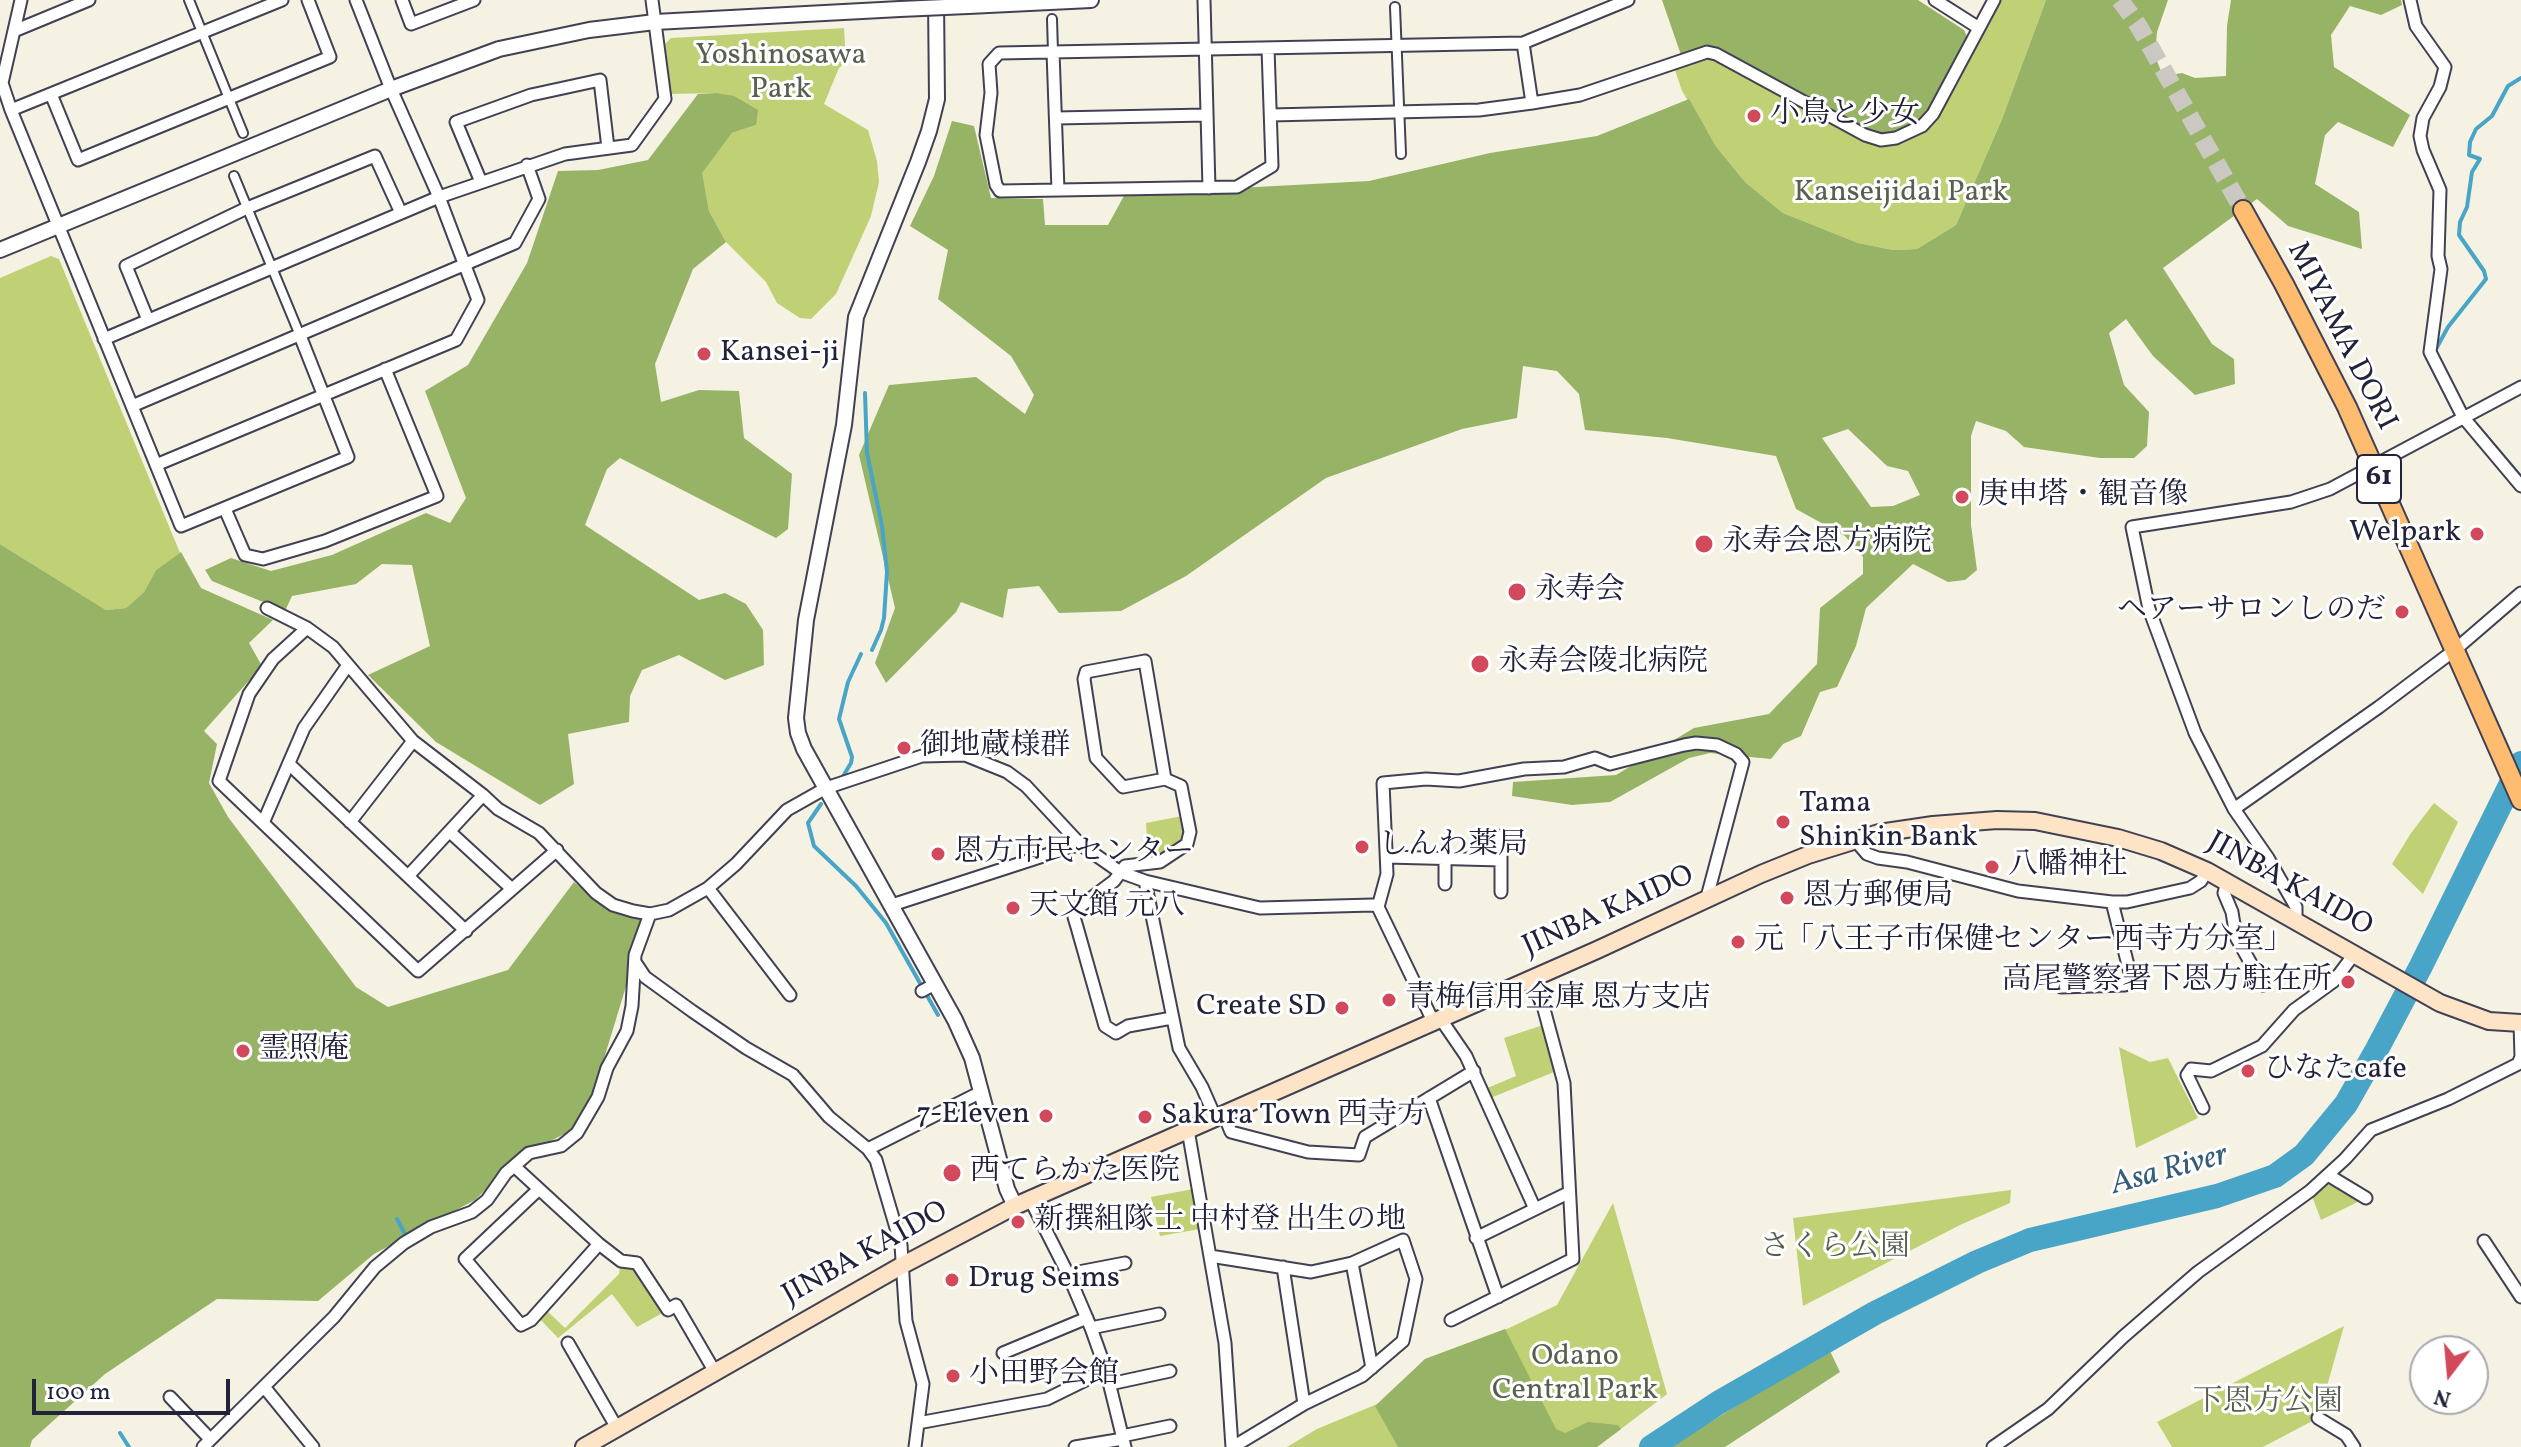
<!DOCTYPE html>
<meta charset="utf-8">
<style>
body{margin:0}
#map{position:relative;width:2521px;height:1447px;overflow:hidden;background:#f5f2e3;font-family:Vollkorn,serif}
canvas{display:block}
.north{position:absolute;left:2409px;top:1335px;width:80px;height:80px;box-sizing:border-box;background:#fff;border:2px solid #a7a7b1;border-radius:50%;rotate:196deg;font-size:22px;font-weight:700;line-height:32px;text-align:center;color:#22223b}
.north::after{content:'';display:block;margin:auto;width:28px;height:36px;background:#d1495b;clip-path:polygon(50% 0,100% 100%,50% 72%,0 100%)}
.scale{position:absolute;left:32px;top:1379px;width:198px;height:36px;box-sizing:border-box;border:4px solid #22223b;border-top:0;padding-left:10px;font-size:24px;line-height:28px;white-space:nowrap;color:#22223b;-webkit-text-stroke:6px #fff;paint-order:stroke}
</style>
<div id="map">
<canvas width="2521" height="1447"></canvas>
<div class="north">N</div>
<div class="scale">100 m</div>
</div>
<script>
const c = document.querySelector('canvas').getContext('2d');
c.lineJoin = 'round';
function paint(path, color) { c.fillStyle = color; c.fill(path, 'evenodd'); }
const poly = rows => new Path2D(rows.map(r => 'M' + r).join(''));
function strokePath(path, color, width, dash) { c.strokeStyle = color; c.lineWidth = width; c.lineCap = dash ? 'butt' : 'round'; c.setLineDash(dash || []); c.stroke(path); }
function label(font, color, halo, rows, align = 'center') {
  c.font = font + ' Vollkorn,"Noto Serif JP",serif'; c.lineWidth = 6; c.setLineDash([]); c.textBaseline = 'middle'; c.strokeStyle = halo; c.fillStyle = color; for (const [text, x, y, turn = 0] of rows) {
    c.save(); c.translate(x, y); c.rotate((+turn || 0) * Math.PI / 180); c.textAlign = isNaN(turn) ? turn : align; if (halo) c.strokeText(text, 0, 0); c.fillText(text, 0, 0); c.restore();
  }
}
const green = poly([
 [1994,0,2046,0,2002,119,1956,225,1917,249,1893,250,1858,243,1783,213,1745,182,1715,145,1682,91,1673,64,1707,52,1881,139,1922,126],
 [844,28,846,62,839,68,824,104,868,130,877,161,879,182,871,216,836,294,811,319,800,318,777,303,766,282,726,242,709,211,701,173,732,133,756,125,716,93,671,94,665,44,671,38],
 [51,256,59,259,180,553,156,570,144,592,126,608,106,610,0,544,0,278],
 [2434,803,2458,822,2423,894,2392,864,2411,833],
 [1187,815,1190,839,1148,863,1146,823],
 [1543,1025,1554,1072,1488,1099,1485,1089,1516,1076,1504,1038],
 [2119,1047,2150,1062,2168,1058,2198,1118,2136,1148],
 [2328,1175,2366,1198,2321,1220,2310,1191],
 [1193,1189,1200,1229,1160,1236,1151,1197],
 [2011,1190,2010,1203,1960,1225,1803,1306,1793,1218],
 [1613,1203,1667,1394,1621,1429,1597,1447,1287,1447,1317,1429,1382,1402,1425,1359,1507,1329,1557,1305],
 [621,1261,637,1263,668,1310,637,1327,612,1294,558,1338,536,1315,543,1307,565,1328,619,1274],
 [2344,1326,2318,1418,2263,1447,2172,1447,2157,1422]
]);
const forest = poly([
 [1662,0,1918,0,1964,30,1967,37,1930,108,1919,121,1900,131,1875,133,1718,50,1681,55],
 [2046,0,2168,0,2157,32,2155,56,2163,76,2182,73,2195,78,2226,76,2227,26,2231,0,2401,0,2402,5,2381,15,2350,6,2331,35,2334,67,2410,115,2393,147,2338,122,2325,135,2315,184,2359,212,2362,249,2288,226,2257,199,2163,268,2212,344,2234,359,2235,384,2195,395,2153,356,2126,319,2109,333,2124,385,2149,412,2147,446,2134,458,2100,458,2024,447,2006,431,1976,421,1971,436,1971,525,1977,570,1965,580,1948,582,1913,564,1866,608,1856,646,1837,687,1820,692,1801,736,1783,744,1771,759,1710,753,1689,758,1610,802,1572,805,1512,796,1513,782,1616,775,1694,728,1769,714,1817,664,1820,608,1863,574,1863,557,1845,536,1796,509,1776,456,1667,438,1585,430,1579,394,1557,371,1523,366,1517,418,1462,429,1326,478,1186,576,1121,611,1059,613,1039,586,1008,589,1003,618,961,602,956,612,886,683,875,663,895,608,859,455,889,385,976,377,1025,414,1034,395,1011,356,938,299,948,250,910,226,934,176,952,121,974,126,991,198,1043,199,1045,225,1108,225,1125,194,1369,181,1490,153,1597,136,1689,99,1715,145,1745,182,1783,213,1858,243,1893,250,1917,249,1956,225,2002,119],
 [1848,429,1887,466,1908,471,1920,495,1893,506,1871,507,1822,438],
 [716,93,734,96,758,110,756,125,732,133,702,173,709,211,726,242,693,269,655,364,661,402,699,390,739,391,744,438,792,474,788,529,776,538,620,458,607,469,585,525,699,600,725,593,746,604,763,630,764,665,725,680,679,655,642,670,630,696,629,722,568,734,574,784,540,805,436,742,368,675,430,646,412,565,382,564,356,584,292,596,285,611,212,581,205,570,231,558,271,571,332,555,426,513,450,523,466,498,425,391,468,365,527,263,558,171,598,170,648,160,698,94],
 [0,544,106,610,126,608,144,592,156,570,181,552,201,588,273,620,249,643,262,666,204,731,217,744,209,783,228,817,356,987,388,1007,508,970,574,882,608,910,646,921,584,1124,519,1157,475,1200,374,1254,318,1301,217,1299,105,1374,32,1440,30,1447,0,1447],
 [1505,1329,1556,1429,1565,1433,1588,1422,1618,1425,1621,1429,1597,1447,1398,1447,1375,1406,1425,1359],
 [1829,1349,1840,1372,1725,1447,1670,1447]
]);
const stream = poly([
 [2436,354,2436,349,2448,327,2486,279,2484,271,2459,235,2460,222,2467,207,2472,172,2480,159,2469,155,2470,142,2476,129,2492,116,2508,86,2521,78],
 [865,393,867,453,882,526,887,572,884,618,881,630,872,650],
 [2476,424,2521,477],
 [842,778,851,763,852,757,839,719,848,682,861,654],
 [821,804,808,823,814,846,856,886,886,923,938,1015],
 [397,1219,407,1238],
 [120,1433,129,1447]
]);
const river = poly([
 [1651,1447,1718,1403,1875,1313,1977,1262,2030,1240,2217,1196,2275,1176,2304,1155,2346,1104,2375,1053,2421,966,2521,763]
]);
const primaryTunnel = poly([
 [2120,0,2138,25,2243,210]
]);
const pedestrian = poly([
 [189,0,243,133],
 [1395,7,1401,154],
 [1052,19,1053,52],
 [234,176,299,333]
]);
const minor = poly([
 [21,0,2,83,11,110,181,526,348,457,299,333],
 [402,0,411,24,474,0],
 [1204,0,1209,188],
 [1935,0,1979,28],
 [2410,0,2416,26,2445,67,2440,87,2423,118,2420,136,2423,150,2440,190,2438,256,2441,269,2430,352,2463,417,2521,486],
 [14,31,89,0],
 [1523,43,1532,103],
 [1268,48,1272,166,1237,187,1000,191,996,185,986,135,991,93,989,64,999,53,1523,43,1628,0],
 [1053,52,1058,190],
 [51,94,78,160,330,57,308,0],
 [11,110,282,0],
 [1271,115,1479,110,1532,103,1580,95,1707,52,1716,54,1865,135,1881,140,1896,138,1922,126,1933,114,1994,0],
 [1056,118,1206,115],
 [481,182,456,122,531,95,600,80,608,148],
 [148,320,126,266,247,208,375,156,401,213],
 [104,339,439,197,565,154,632,145,665,99,652,0],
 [132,406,515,243,539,199,527,165],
 [156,465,456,340,478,300,439,197,391,89,356,0],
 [225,509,245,555,263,559,325,541,437,496,385,369],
 [267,608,307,628,333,647,413,741,483,795,498,809,539,833,596,893,613,905,633,911,650,914,669,910,708,888,736,864,787,810,826,788,922,756,965,755,1007,772,1026,786,1080,844,1120,872,1145,881,1260,908,1373,905,1378,907],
 [307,628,273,659,249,694,219,781,418,971,557,850],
 [289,764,466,931],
 [1165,779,1145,661,1086,672,1084,679,1096,758,1123,787,1165,779,1181,786,1190,832,1187,844,1160,862,1125,866,1114,881,1078,908,1074,917,1077,927,1105,1026,1116,1033,1128,1026,1172,1018],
 [2234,809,2379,707,2456,649,2521,593],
 [350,822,413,741],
 [263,823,304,728,348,665],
 [450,832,512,889],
 [1855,840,1867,854,1878,858,1907,862,2018,891,2112,902,2127,902,2190,888,2201,881,2207,871],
 [1387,857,1501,860],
 [409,875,483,795],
 [1145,881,1179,1048,1202,1087,1216,1119],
 [2227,882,2224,893,2232,912,2236,937,2263,985],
 [1445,884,1445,860],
 [708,888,790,995],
 [1501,892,1501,836],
 [892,905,1080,844],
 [2296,920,2296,907,2268,858,2234,809,2195,733,2149,609,2132,527,2291,502,2330,489,2521,387],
 [635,962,645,977,692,1011,746,1048,793,1075,829,1117,868,1149,876,1160,901,1245,906,1321,923,1384,915,1447],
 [2061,987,2125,985,2131,977,2112,902],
 [922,991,935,984],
 [1440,1018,1466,1056,1535,1209],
 [1433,1021,1378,907,1387,874,1383,783,1426,779,1459,781,1524,769,1564,767,1595,758,1610,764,1684,745,1696,743,1717,745,1736,754,1743,762,1706,901],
 [1429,1098,1498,1297],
 [2203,1108,2187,1075,2191,1069,2211,1071,2262,1046,2294,1010,2334,981,2355,953],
 [1224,1115,1231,1132,1308,1152,1359,1155,1365,1137,1474,1071],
 [1188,1130,1225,1343,1232,1447],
 [868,1149,981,1092],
 [514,1166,599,1244,621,1261,637,1263,668,1310,676,1305,715,1372],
 [2328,1175,2366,1198],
 [539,1189,465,1259,521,1325,531,1320,599,1244],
 [1030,1199,1068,1274,1091,1328,1106,1370,1125,1447],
 [1476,1238,1568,1193],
 [2484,1241,2521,1297],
 [1210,1256,1311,1272,1352,1263,1403,1240,1416,1279,1403,1341,1362,1376,1304,1404,1233,1447],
 [1352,1263,1372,1368],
 [1283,1267,1304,1404],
 [1068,1274,1125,1263],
 [1451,1320,1573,1259,1564,1083,1535,976],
 [1091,1328,1159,1314],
 [568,1343,617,1428],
 [1003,1353,1087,1318],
 [1110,1384,1170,1371],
 [265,1388,313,1447],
 [170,1397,210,1439],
 [2318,1418,2346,1435,2354,1447],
 [918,1423,1047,1399,1106,1370],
 [1122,1436,1170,1426],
 [203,1447,334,1317,375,1267,404,1243,431,1227,472,1212,487,1200,506,1173,529,1153,561,1146,577,1133,598,1097,607,1068,627,1031,632,1006,635,955,650,914],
 [1075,1447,1123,1439],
 [1993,1447,2048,1409,2123,1337,2198,1272,2310,1191,2345,1159,2371,1130,2448,1099,2518,1064,2521,1057,2520,1023]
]);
const tertiary = poly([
 [936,0,937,99,929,131,918,162,856,317,844,425,806,620,796,718,798,733,804,749,955,1020,972,1058,1007,1189,1015,1206],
 [968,6,1091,0],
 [0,250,391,89,499,49,589,30,655,22,900,9]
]);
const secondary = poly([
 [584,1447,901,1266,1015,1206,1597,950,1761,874,1808,855,1879,833,1933,825,1997,820,2035,821,2118,838,2161,851,2207,871,2440,1003,2489,1021,2521,1023]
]);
const primary = poly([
 [2243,210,2284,284,2347,407,2521,800]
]);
const tertiaryBridge = poly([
 [900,9,968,6]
]);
const markers = [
 [1754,116,8,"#d1495b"],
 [704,354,8,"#d1495b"],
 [1962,497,8,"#d1495b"],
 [2477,534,8,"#d1495b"],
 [1704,544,10,"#d1495b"],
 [1517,592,10,"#d1495b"],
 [2402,612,8,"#d1495b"],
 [1480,664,10,"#d1495b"],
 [904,748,8,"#d1495b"],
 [1783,822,8,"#d1495b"],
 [1362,847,8,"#d1495b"],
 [938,854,8,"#d1495b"],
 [1992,867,8,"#d1495b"],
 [1787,898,8,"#d1495b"],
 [1013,908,8,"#d1495b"],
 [1738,942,8,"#d1495b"],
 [2348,982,8,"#d1495b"],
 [1389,1000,8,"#d1495b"],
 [1342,1008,8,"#d1495b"],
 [243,1051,8,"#d1495b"],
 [2248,1071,8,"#d1495b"],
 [1046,1116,8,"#d1495b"],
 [1145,1117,8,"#d1495b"],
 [952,1173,10,"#d1495b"],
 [1018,1222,8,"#d1495b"],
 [952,1280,8,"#d1495b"],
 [953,1376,8,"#d1495b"]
];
const shields = [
 [2379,479,44]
];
const shieldNames = [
 ["61",2379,479]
];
const parkNames = [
 ["Yoshinosawa",781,57],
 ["Park",781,91],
 ["Kanseijidai Park",1901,194],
 ["さくら公園",1835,1249],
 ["Odano",1575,1358],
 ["Central Park",1575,1392],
 ["下恩方公園",2268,1404]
];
const poiNames = [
 ["小鳥と少女",1770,116],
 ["Kansei-ji",720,354],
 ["庚申塔・観音像",1978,497],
 ["Welpark",2461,534,"right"],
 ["永寿会恩方病院",1722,544],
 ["永寿会",1535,592],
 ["ヘアーサロンしのだ",2386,612,"right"],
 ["永寿会陵北病院",1498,664],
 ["御地蔵様群",920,748],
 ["Tama",1799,805],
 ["Shinkin Bank",1799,839],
 ["しんわ薬局",1378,847],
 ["恩方市民センター",954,854],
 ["八幡神社",2008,867],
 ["恩方郵便局",1803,898],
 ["天文館 元八",1029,908],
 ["元「八王子市保健センター西寺方分室」",1754,942],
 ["高尾警察署下恩方駐在所",2332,982,"right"],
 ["青梅信用金庫 恩方支店",1405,1000],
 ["Create SD",1326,1008,"right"],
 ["霊照庵",259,1051],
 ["ひなたcafe",2264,1071],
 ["7-Eleven",1030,1116,"right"],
 ["Sakura Town 西寺方",1161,1117],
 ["西てらかた医院",970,1173],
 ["新撰組隊士 中村登 出生の地",1034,1222],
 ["Drug Seims",968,1280],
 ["小田野会館",969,1376]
];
const streetNames = [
 ["MIYAMA DORI",2340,337,63],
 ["JINBA KAIDO",2289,886,29],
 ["JINBA KAIDO",1609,913,-24],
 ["JINBA KAIDO",866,1255,-29]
];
const waterNames = [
 ["Asa River",2170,1172,-15]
];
paint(green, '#bfd174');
paint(forest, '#97b366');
strokePath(stream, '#49a5c7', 4);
strokePath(river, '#49a5c7', 24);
strokePath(primaryTunnel, '#cbc8c1', 18, [18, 9]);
strokePath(pedestrian, '#424154', 12);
strokePath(minor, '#424154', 15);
strokePath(tertiary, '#424154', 18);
strokePath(secondary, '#424154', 20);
strokePath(primary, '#424154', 22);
strokePath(pedestrian, '#fff', 8);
strokePath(minor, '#fff', 11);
strokePath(tertiary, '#fff', 14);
strokePath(secondary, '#fee4c6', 16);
strokePath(primary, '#fdbc70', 18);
strokePath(tertiaryBridge, '#424154', 18, []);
strokePath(tertiaryBridge, '#fff', 14);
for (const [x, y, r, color] of markers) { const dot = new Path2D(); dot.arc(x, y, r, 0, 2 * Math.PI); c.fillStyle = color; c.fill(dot); strokePath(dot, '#fff', 3); }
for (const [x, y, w] of shields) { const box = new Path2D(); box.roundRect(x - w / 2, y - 24, w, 48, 6); c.fillStyle = '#fff'; c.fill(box); strokePath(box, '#22223b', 2); }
label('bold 28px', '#22223b', null, shieldNames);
label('30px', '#595f4f', '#fff', parkNames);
label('30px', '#22223b', '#fff', poiNames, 'left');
label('30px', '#22223b', '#fff', streetNames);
label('italic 32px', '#345d7a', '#fff', waterNames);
</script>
